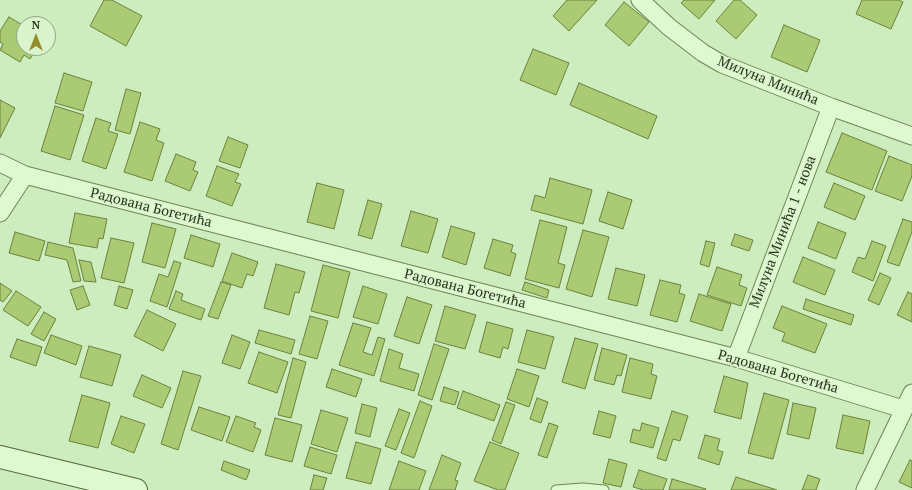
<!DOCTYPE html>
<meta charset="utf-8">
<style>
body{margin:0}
#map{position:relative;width:912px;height:490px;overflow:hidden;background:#ceedbe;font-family:"PT Serif",serif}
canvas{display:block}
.north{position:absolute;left:16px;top:16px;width:40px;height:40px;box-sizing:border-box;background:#daf4cd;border:1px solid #93a786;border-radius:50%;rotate:0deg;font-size:11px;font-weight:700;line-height:16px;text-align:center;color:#29341c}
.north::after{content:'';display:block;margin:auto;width:14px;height:18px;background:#928d28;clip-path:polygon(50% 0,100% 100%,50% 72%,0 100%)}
</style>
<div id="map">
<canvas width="912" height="490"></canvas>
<div class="north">N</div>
</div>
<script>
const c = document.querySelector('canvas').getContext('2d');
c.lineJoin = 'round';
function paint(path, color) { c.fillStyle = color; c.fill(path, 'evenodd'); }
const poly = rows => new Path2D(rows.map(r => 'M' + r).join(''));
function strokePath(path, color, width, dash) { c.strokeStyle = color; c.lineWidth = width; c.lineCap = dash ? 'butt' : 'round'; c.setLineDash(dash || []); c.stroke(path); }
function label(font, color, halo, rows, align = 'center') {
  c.font = font + ' "PT Serif",serif'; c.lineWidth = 3; c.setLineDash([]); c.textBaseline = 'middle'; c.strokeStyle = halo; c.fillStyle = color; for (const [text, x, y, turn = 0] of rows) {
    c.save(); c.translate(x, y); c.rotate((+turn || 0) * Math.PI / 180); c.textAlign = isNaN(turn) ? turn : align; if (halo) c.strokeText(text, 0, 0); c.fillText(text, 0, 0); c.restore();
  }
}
const building = poly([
 [104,0,112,0,142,16,126,46,90,26,104,0],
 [567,0,597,0,569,31,553,16,567,0],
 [684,0,715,0,699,19,681,3,684,0],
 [734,0,740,0,757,15,736,39,716,21,734,0],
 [862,0,899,0,903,2,891,29,856,14,862,0],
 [624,2,649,22,629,46,605,25,624,2],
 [9,17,24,26,24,48,37,48,30,59,24,55,20,62,0,50,3,44,0,42,0,31,9,17],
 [784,25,820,40,807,72,771,57,784,25],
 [533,49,569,63,556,95,520,80,533,49],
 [64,73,92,82,83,111,55,103,64,73],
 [579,83,657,116,648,139,570,105,579,83],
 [126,89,141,93,130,134,115,130,126,89],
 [0,100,15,108,0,138,0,100],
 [55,106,84,115,70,160,41,151,55,106],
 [96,118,111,123,108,131,118,134,106,169,82,161,96,118],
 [140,122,160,129,156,140,164,143,152,181,124,172,140,122],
 [842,133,887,151,872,190,826,172,842,133],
 [228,137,248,145,240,168,219,161,228,137],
 [176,154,196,162,193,170,198,172,190,191,165,181,176,154],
 [889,156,912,165,912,176,902,201,875,191,889,156],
 [217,166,239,174,235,182,241,184,232,206,206,196,217,166],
 [550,178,592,190,583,224,531,210,535,195,545,198,550,178],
 [317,183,344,190,334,229,307,222,317,183],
 [834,183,865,196,855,220,824,207,834,183],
 [608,192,632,200,623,229,599,221,608,192],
 [368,200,382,204,372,239,358,235,368,200],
 [411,211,438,219,428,253,401,246,411,211],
 [75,213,107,219,103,239,99,238,97,248,69,243,75,213],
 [903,219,912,222,912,232,899,266,887,262,903,219],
 [540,220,567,227,558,263,565,265,559,288,525,279,540,220],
 [818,222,846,233,836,259,808,248,818,222],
 [152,223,176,229,165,268,142,262,152,223],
 [451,226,475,233,466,265,442,257,451,226],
 [583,230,609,237,592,297,566,289,583,230],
 [15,232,45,241,39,261,9,253,15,232],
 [735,234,753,240,749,251,731,245,735,234],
 [191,235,220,244,213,267,184,258,191,235],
 [111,238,134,243,124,283,101,278,111,238],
 [493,239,513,245,511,252,516,254,510,276,484,268,493,239],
 [706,241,715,243,709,267,700,264,706,241],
 [872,241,886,246,873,281,852,272,858,257,865,259,872,241],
 [48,242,73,248,81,281,73,282,67,260,45,255,48,242],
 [232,253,258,262,253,276,247,274,242,288,222,281,232,253],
 [803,257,835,270,825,295,793,282,803,257],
 [79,260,91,262,96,282,84,281,79,260],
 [174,261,181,263,167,307,150,301,159,274,168,277,174,261],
 [276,264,305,272,299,293,295,292,289,315,264,308,276,264],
 [323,265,350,272,338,318,311,311,323,265],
 [717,267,742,275,739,285,747,288,741,306,707,295,717,267],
 [616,268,645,275,637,306,608,299,616,268],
 [880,273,891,278,879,305,868,300,880,273],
 [660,280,681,285,679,293,685,295,677,322,650,315,660,280],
 [221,282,231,285,218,319,208,316,221,282],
 [525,282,549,290,547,298,522,290,525,282],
 [0,283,12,291,3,302,0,300,0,283],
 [83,286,90,305,77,310,70,290,83,286],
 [119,286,133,290,127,309,114,305,119,286],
 [363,286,387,294,378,324,353,317,363,286],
 [16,291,41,307,28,326,3,310,16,291],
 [176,291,183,294,181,300,205,309,201,320,169,309,176,291],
 [908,292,912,294,912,322,897,315,908,292],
 [699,294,731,304,722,331,690,321,699,294],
 [407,297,432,305,419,344,394,336,407,297],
 [806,299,854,315,851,325,803,309,806,299],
 [445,306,476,315,465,349,435,341,445,306],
 [782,306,827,324,815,353,782,341,785,333,773,328,782,306],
 [147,310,176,324,163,351,134,336,147,310],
 [44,312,56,319,44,341,31,334,44,312],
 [310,316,328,321,317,359,299,354,310,316],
 [487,322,513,329,508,349,503,347,500,358,479,352,487,322],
 [353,323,371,328,363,352,372,355,378,337,385,339,374,376,339,365,353,323],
 [259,330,295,340,291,354,255,343,259,330],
 [527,330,554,337,545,369,518,362,527,330],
 [51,335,82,346,76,365,44,353,51,335],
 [232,335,250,342,240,369,222,363,232,335],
 [575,338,598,344,585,389,562,382,575,338],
 [17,339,42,347,36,366,10,357,17,339],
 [434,344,449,349,432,400,418,395,434,344],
 [89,346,121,355,112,386,80,377,89,346],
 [602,348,627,355,621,376,617,375,614,385,594,380,602,348],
 [389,349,403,354,399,368,419,374,414,391,380,381,389,349],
 [259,352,288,362,277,393,248,383,259,352],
 [293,358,306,362,291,418,278,415,293,358],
 [630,358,653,364,651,374,657,376,651,399,622,392,630,358],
 [332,369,362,379,356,397,326,387,332,369],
 [517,369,539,376,529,407,507,399,517,369],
 [183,371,201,376,178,450,161,444,183,371],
 [142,375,171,388,162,408,133,396,142,375],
 [724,376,748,383,741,419,714,412,724,376],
 [444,387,459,392,455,405,440,401,444,387],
 [463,391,500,405,494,421,457,408,463,391],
 [764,393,789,400,773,459,748,453,764,393],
 [82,395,110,403,98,448,69,441,82,395],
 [537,398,548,402,541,423,530,419,537,398],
 [420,401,432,406,414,458,401,453,420,401],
 [506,402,515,405,501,444,492,440,506,402],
 [793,403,816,408,809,439,787,434,793,403],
 [362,404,377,408,370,437,355,433,362,404],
 [199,407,230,417,222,441,191,430,199,407],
 [399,409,410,413,396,450,385,446,399,409],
 [321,410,348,418,337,452,311,444,321,410],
 [599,411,616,416,610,438,593,434,599,411],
 [672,411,688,416,680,441,673,439,666,461,657,458,672,411],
 [843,415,870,421,863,454,836,448,843,415],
 [121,416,145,424,134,453,111,444,121,416],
 [236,416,256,423,254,427,261,430,253,452,226,442,236,416],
 [275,418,302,425,292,462,265,455,275,418],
 [549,423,558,426,547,458,538,455,549,423],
 [642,423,659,428,653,448,630,442,633,429,640,431,642,423],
 [705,435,720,439,717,450,723,452,719,465,698,458,705,435],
 [356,442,381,449,371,484,346,478,356,442],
 [490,442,519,453,505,490,498,490,474,481,490,442],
 [310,447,337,455,331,474,304,466,310,447],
 [442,455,461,463,455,480,458,481,455,490,429,490,442,455],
 [609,459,627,464,621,487,603,483,609,459],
 [910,460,912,461,912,488,899,482,910,460],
 [224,461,250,470,246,480,221,470,224,461],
 [399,461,426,471,419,490,389,490,399,461],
 [639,470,667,479,663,490,644,490,633,487,639,470],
 [314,475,327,478,323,490,310,490,314,475],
 [808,475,820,479,816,490,802,490,808,475],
 [736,477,777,490,731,490,736,477],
 [672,479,706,489,705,490,669,490,672,479]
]);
const service = poly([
 [556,490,583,488,604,490]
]);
const minor = poly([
 [640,0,669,27,703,53,722,64,831,107,912,136],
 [0,163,25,175,736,358,903,409],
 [0,213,25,175],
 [736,358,831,107],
 [865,490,912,393]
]);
const secondary = poly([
 [0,457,136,490]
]);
const streetNames = [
 ["Милуна Минића",768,81,22],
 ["Радована Богетића",151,208,14],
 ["Милуна Минића 1 - нова",783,232,-69],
 ["Радована Богетића",465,289,14],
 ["Радована Богетића",778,372,16]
];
paint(building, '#aaca74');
strokePath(building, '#6a833d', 1);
strokePath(service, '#6e8457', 11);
strokePath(minor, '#6e8457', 19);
strokePath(secondary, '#52663a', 24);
strokePath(service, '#def8d0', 9);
strokePath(minor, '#def8d0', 17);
strokePath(secondary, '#def8d0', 22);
label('14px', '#29341c', '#daf4cd', streetNames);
</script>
